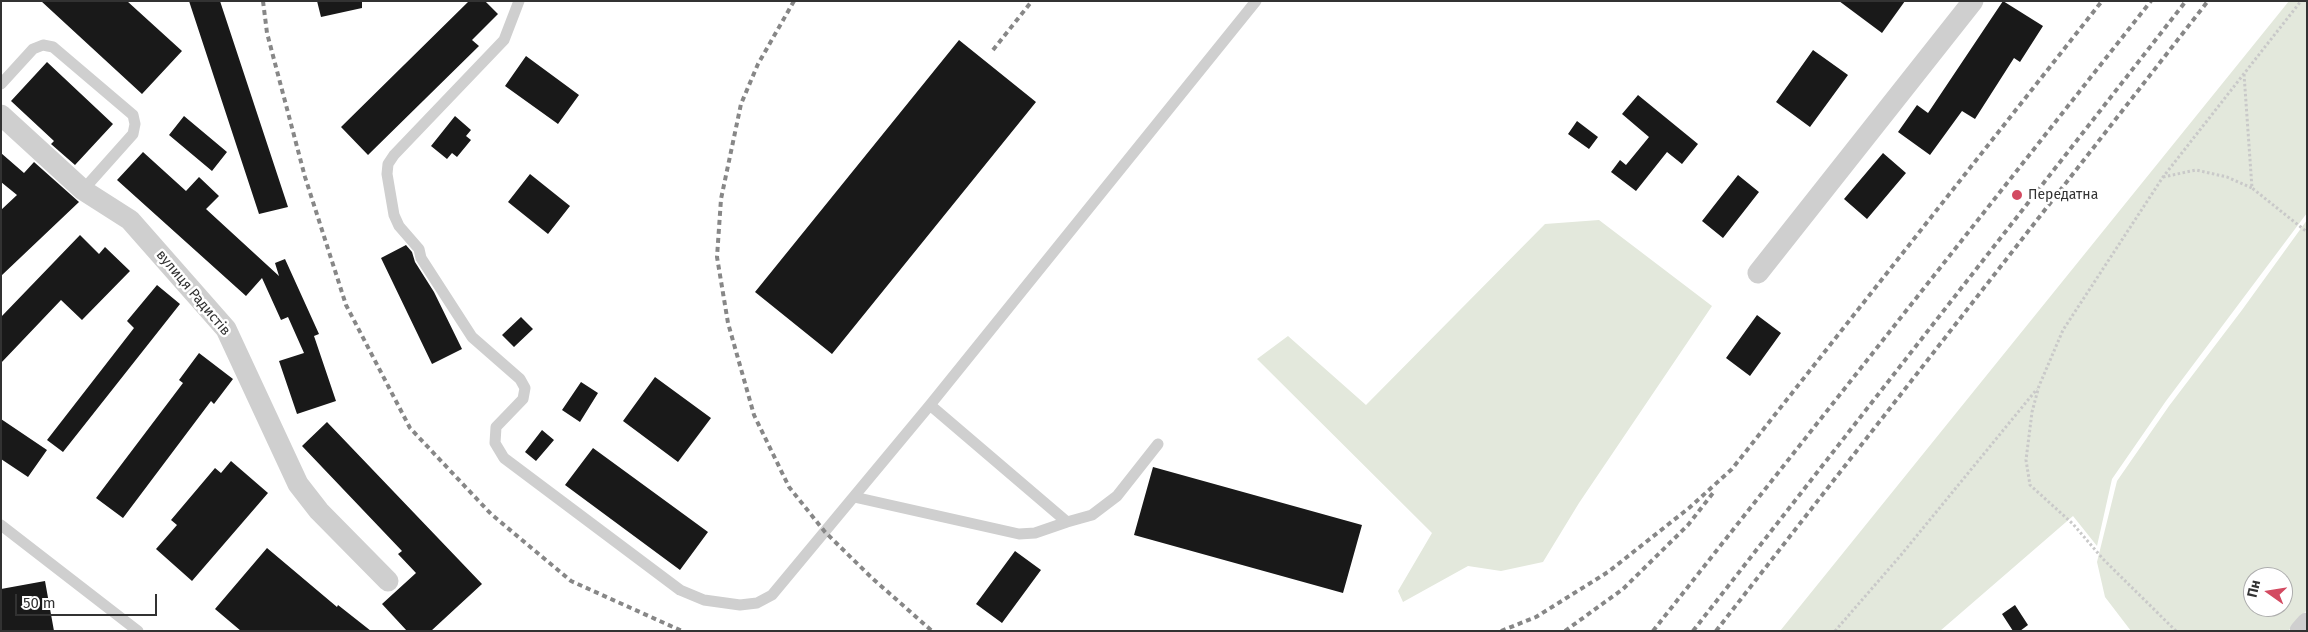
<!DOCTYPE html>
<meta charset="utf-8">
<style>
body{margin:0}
#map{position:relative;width:2308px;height:632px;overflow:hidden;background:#fff;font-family:"Fira Sans",sans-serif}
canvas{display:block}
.frame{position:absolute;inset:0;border:2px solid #323232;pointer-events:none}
.north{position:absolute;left:2243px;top:567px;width:50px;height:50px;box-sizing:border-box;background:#fff;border:1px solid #adadad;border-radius:50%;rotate:283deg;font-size:14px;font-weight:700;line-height:20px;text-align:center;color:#323232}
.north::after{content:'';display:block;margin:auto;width:18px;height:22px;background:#d34a61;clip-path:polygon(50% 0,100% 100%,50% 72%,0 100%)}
.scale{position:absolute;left:15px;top:594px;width:142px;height:22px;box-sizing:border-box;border:2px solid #323232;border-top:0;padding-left:6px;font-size:15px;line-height:18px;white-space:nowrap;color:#323232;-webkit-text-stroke:4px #fff;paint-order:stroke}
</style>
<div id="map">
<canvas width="2308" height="632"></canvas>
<div class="frame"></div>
<div class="north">Пн</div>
<div class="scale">50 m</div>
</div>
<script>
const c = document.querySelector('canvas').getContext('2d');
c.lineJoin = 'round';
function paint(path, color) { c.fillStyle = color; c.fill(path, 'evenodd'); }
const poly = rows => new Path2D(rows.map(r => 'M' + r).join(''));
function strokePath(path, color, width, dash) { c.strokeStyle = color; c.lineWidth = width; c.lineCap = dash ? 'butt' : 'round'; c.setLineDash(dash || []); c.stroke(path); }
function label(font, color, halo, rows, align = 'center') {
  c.font = font + ' "Fira Sans",sans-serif'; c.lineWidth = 5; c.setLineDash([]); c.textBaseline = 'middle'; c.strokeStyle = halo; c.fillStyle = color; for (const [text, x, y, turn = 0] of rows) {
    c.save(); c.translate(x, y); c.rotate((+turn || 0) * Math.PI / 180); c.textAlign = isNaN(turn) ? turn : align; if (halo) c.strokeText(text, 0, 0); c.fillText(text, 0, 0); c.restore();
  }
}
const green = poly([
 [2289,1,2307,1,2307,213,2166,401,2112,479,2097,546,2073,516,1940,631,1780,631],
 [1599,220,1712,306,1579,503,1543,562,1501,571,1468,566,1403,602,1398,591,1432,533,1257,359,1288,336,1366,405,1545,224],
 [2307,220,2307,610,2288,631,2131,631,2105,597,2097,562,2117,481,2169,406,2242,310],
 [2253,577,2283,577,2283,607,2253,607]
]);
const building = poly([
 [41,1,127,1,182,51,142,94],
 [189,1,220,1,288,207,259,214],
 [317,1,362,1,362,8,321,17],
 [469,1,485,1,498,14,472,40,479,46,368,155,341,127],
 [1839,1,1905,1,1882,33],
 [2003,1,2043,26,2020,62,2014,58,1975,119,1962,111,1930,155,1898,132,1917,105,1928,113],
 [959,40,1036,102,832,354,755,292],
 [1813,50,1848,75,1810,127,1776,102],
 [526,56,579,95,558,124,505,86],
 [47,62,113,124,75,165,51,144,54,141,11,101],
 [1638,95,1698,144,1682,164,1667,152,1636,191,1611,172,1620,160,1626,165,1649,137,1622,114],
 [184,116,227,152,212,171,169,135],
 [455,116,471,130,466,136,471,140,457,157,452,153,447,159,431,146],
 [1577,121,1598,137,1589,149,1568,134],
 [143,152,186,191,199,177,219,196,206,209,279,276,275,263,285,259,319,334,314,336,336,401,297,414,279,361,304,353,288,317,281,320,262,278,246,296,117,180],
 [1,153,24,173,34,162,79,202,1,276,1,210,17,195,1,182],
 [1883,153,1906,173,1867,219,1844,199],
 [530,174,570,206,548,234,508,202],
 [1738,175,1759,192,1723,238,1702,221],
 [80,235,99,254,105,247,130,271,82,320,61,300,1,363,1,317],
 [406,245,412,252,415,262,434,292,462,349,432,364,381,258],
 [157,285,180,304,63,452,47,440,134,328,127,321],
 [1757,315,1781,333,1750,376,1726,358],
 [521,317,533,329,514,347,502,335],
 [199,353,233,379,214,404,211,401,123,518,96,498,183,383,179,380],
 [655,377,711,418,678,462,623,421],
 [581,382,598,393,580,422,562,410],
 [1,419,47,450,28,477,1,459],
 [327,422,482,584,431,631,407,631,382,604,416,573,398,554,402,551,302,446],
 [542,430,554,440,536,461,525,452],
 [593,448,708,532,680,570,565,485],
 [231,461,268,493,192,581,156,549,177,525,171,520,215,468,221,473],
 [1153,467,1362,525,1343,593,1134,535],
 [267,548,337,607,338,605,371,631,241,631,215,609],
 [1015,551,1041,570,1002,623,976,604],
 [45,581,54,631,1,631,1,589],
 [2015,605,2028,625,2020,631,2013,631,2002,614]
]);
const path = poly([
 [2244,74,2252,188,2307,232],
 [2163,177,2196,170,2227,177,2252,188],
 [1835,631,1901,555,2037,389],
 [2176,631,2103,559,2073,524,2030,485,2026,460,2032,412,2039,386,2063,330,2163,177,2301,1]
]);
const service = poly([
 [519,1,504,40,394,155,388,164,387,174,394,215,399,226,419,249,421,258,472,337,520,379,525,388,523,399,496,427,495,443,504,458,680,590,704,600,740,605,757,603,772,595,930,405,1256,1],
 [1,84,33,49,43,45,53,47,133,115,135,124,133,134,83,190],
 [930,405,1067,522,1092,515,1117,496,1158,444],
 [854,497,1019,534,1035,533,1067,522],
 [1,525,138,631]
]);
const minor = poly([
 [1,115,83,190,130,220,226,329,298,484,319,511,388,581],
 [1758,273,1973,1],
 [2300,631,2307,623]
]);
const rail = poly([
 [263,1,267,33,305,177,346,305,410,428,491,514,571,581,682,631],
 [794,1,758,64,741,104,721,199,717,257,728,323,754,415,789,487,825,532,872,578,932,631],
 [993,50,1032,1],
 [1501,631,1536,617,1608,572,1689,508,1732,469,2102,1],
 [1565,631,1623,589,1688,525,1713,493],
 [1653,631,2151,1],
 [1693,631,2186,1],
 [1716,631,2208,1]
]);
const markers = [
 [2017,195,6,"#d34a61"]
];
const poiNames = [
 ["Передатна",2028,195]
];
const streetNames = [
 ["вулиця Радистів",193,293,50]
];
paint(green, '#e3e8dc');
paint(building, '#191919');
strokePath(path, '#c9c9c9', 3, [2.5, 2.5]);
strokePath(service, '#cfcfcf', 11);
strokePath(minor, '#cfcfcf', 21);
strokePath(rail, '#878787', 4, [5, 4]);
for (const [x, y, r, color] of markers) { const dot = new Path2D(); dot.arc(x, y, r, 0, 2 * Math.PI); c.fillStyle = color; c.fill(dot); strokePath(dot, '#fff', 2); }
label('14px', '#323232', '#fff', poiNames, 'left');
label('14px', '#323232', '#fff', streetNames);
</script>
